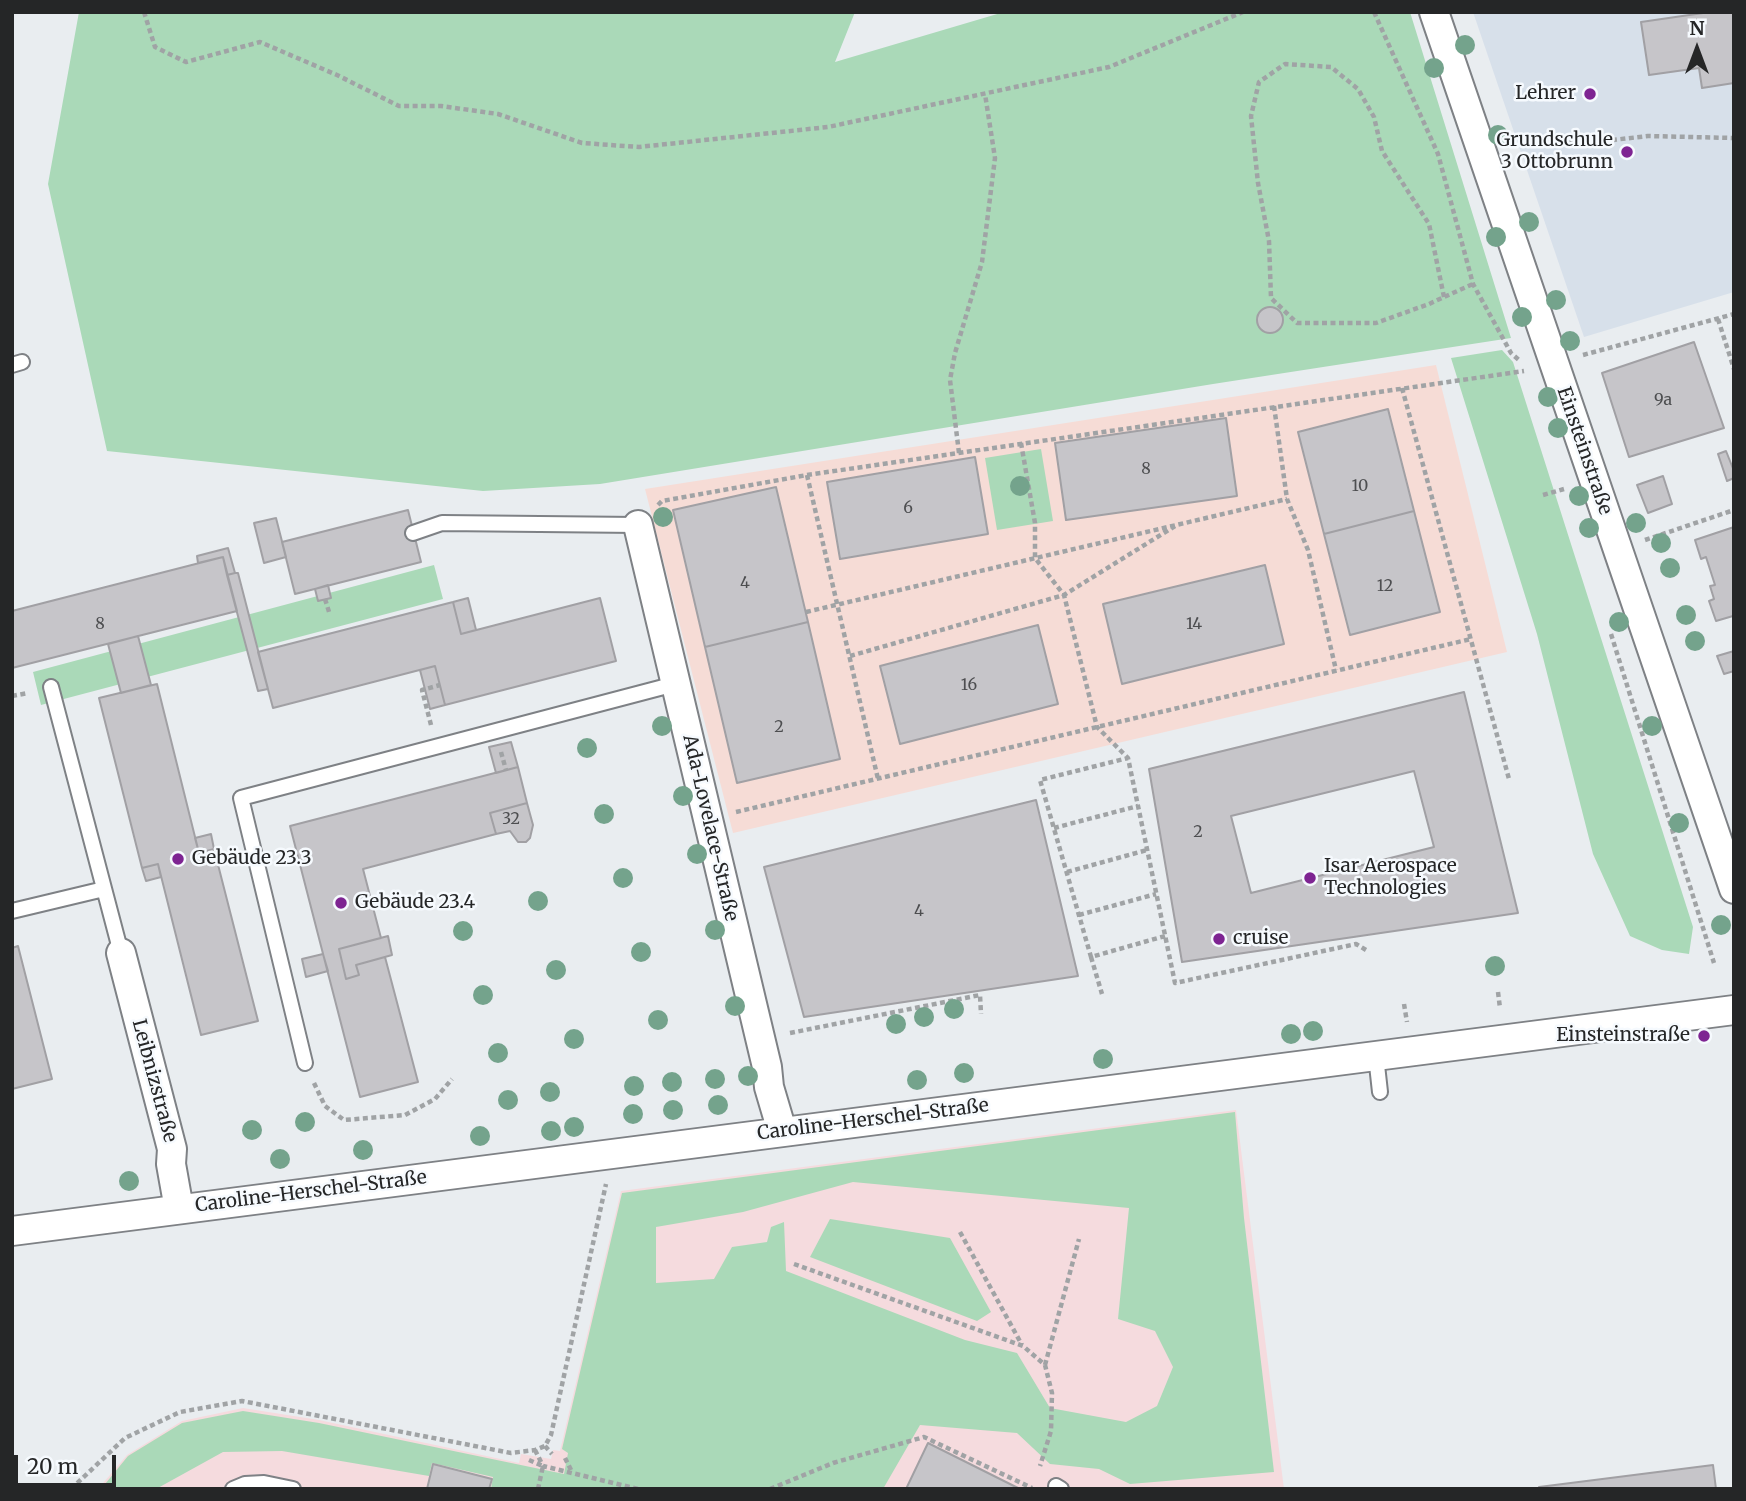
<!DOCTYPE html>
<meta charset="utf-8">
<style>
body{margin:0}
#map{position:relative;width:1746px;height:1501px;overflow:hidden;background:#e9edf0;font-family:Merriweather,serif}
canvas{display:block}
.frame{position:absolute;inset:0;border:14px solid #252627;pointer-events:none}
.north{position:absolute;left:1662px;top:14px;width:70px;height:70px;-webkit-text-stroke:5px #f6fafe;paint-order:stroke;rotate:0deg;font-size:19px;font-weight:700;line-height:28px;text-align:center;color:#252627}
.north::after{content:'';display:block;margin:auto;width:24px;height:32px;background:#252627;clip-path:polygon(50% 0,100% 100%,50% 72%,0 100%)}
.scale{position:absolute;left:14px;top:1455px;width:102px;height:32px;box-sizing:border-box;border:4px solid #252627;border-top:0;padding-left:9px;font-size:21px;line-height:24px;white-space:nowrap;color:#252627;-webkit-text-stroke:5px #f6fafe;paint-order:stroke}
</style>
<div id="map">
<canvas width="1746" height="1501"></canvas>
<div class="frame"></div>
<div class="north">N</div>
<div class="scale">20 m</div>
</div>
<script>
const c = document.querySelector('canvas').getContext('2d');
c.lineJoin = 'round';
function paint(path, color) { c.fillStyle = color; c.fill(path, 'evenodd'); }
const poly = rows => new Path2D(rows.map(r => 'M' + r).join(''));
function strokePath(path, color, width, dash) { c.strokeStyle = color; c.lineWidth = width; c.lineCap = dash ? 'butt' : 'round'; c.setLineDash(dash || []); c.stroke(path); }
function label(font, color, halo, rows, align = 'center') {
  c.font = font + ' Merriweather,serif'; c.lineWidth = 5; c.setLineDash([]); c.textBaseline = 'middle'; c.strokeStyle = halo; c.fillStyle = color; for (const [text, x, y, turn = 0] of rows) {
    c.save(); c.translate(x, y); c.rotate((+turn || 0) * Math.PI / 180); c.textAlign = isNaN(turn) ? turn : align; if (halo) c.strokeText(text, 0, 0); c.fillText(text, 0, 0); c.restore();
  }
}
const commercial = poly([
 [1436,365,1507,652,733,833,645,489]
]);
const industrial = poly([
 [1236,1110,1284,1489,98,1489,127,1455,182,1421,243,1408,319,1420,519,1463,521,1454,551,1459,553,1450,560,1451,621,1191]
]);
const built = poly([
 [1473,12,1734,12,1734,292,1584,337]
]);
const green = poly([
 [79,12,855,12,835,62,1004,12,1410,12,1511,338,1213,384,600,484,483,491,107,451,48,184],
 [1502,350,1513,362,1693,927,1689,954,1662,950,1630,936,1593,854,1537,634,1451,358],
 [1041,449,1053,521,997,530,985,458],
 [434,565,443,599,41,705,33,672],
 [1235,1112,1244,1218,1274,1472,1130,1484,1099,1469,1050,1464,1017,1433,920,1425,883,1489,491,1489,493,1477,432,1463,429,1476,282,1451,223,1452,156,1489,101,1489,128,1456,182,1423,243,1411,319,1423,564,1474,568,1453,562,1449,622,1193],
 [853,1182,1129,1208,1118,1319,1155,1331,1173,1367,1157,1406,1126,1422,1050,1408,1017,1353,965,1340,786,1271,784,1222,771,1227,767,1242,732,1247,714,1279,656,1283,656,1227,743,1212],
 [830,1219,950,1238,991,1312,977,1321,810,1257]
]);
const building = poly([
 [1710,12,1734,12,1734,83,1702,88,1699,68,1649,75,1641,22,1710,12],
 '1257 320a13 13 0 1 1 26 0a13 13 0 1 1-26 0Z',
 [1694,342,1724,428,1629,457,1602,373,1694,342],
 [1388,409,1414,511,1324,534,1298,432,1388,409],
 [1226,418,1237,496,1066,520,1055,443,1226,418],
 [1726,451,1734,471,1734,478,1727,481,1718,454,1726,451],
 [975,457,988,534,840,559,827,482,975,457],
 [1663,476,1672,504,1648,513,1637,485,1663,476],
 [776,487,808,622,705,647,673,510,776,487],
 [408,510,421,562,295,594,282,542,408,510],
 [1414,511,1440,612,1350,635,1324,534,1414,511],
 [276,518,286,557,264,563,254,523,276,518],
 [1734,527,1734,618,1733,616,1716,621,1709,601,1714,599,1710,586,1715,585,1706,557,1701,559,1695,540,1734,527],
 [228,548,235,573,227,575,223,557,198,563,197,556,228,548],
 [223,557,237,611,12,668,12,611,223,557],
 [1265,565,1284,644,1122,684,1103,604,1265,565],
 [235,573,238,573,268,689,258,691,227,575,235,573],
 [328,585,331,598,318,601,315,589,328,585],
 [468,598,476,630,461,634,453,602,468,598],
 [600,598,616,661,445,705,435,666,273,708,258,652,453,602,461,634,600,598],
 [808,622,840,759,737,783,705,647,808,622],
 [1038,625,1058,704,900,744,880,666,1038,625],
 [138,636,151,685,121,693,108,644,138,636],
 [1734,651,1734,671,1724,674,1717,656,1734,651],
 [435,666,445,705,430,709,420,670,435,666],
 [157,684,199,853,214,849,258,1021,201,1035,158,864,142,868,99,698,157,684],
 [1464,692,1518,913,1182,962,1149,769,1464,692],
 [1414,771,1434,847,1251,893,1231,816,1414,771],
 [511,742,518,767,496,773,489,747,511,742],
 [518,767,527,803,490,813,496,834,363,869,381,938,339,949,346,979,359,975,356,965,385,957,418,1082,360,1097,290,826,518,767],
 [1036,800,1078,976,804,1017,764,867,1036,800],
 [527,803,533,825,530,838,526,842,518,842,510,831,496,834,490,813,527,803],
 [211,834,214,849,199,853,195,838,211,834],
 [158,864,161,877,146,881,142,868,158,864],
 [388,936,392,955,356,965,359,975,346,979,339,949,388,936],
 [18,946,52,1079,12,1089,12,948,18,946],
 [323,954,328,971,306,977,302,959,323,954],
 [928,1443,1020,1489,906,1489,928,1443],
 [433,1464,492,1479,489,1489,427,1489,433,1464],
 [1713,1465,1716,1489,1539,1489,1539,1487,1713,1465]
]);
const path = poly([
 [144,12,155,47,186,62,260,42,337,75,399,106,441,106,498,114,582,143,639,147,828,127,1109,67,1243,12],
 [1374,12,1438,154,1473,284,1511,353,1520,361],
 [1510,141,1604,141,1648,136,1734,138],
 [1444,297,1429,224,1382,151,1374,117,1358,89,1331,67,1285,64,1259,82,1251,116,1258,183,1269,241,1271,298,1297,323,1376,323,1429,304,1444,297,1473,284],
 [1718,319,1734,369],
 [1583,355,1734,314],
 [1402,388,1509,779],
 [1274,406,1287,499,1308,550,1336,670],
 [1021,443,1035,523,1035,558,1064,595,1097,727,1128,758],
 [959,453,950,380,955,353,982,262,995,158,985,94],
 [807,475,878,779],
 [1543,495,1564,489],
 [658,505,662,501,807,475,1524,371],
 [1645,540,1734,510],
 [325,599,330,615],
 [806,612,1287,499],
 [1611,634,1714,963],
 [850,656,1064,595,1175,526],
 [12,696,28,693],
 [431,725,422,690,440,685],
 [501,752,506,770],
 [736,812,1471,639],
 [1054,828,1138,806],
 [1067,872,1147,850],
 [1079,915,1156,894],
 [1165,936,1091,957,1040,780,1128,758,1175,983,1356,944,1366,950],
 [1091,957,1102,994],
 [1498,992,1500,1008],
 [1404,1004,1407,1022],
 [790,1033,980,995,981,1014],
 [314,1083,325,1106,344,1120,405,1115,435,1099,452,1079],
 [960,1232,1022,1345],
 [794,1264,1023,1346,1045,1365,1052,1393,1051,1431,1040,1466],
 [1045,1365,1079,1239],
 [545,1446,552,1454],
 [535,1450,543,1466,638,1489],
 [565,1458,572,1472],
 [529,1460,543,1466,538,1489],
 [71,1489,125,1438,180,1412,242,1401,511,1453,535,1450,545,1446,551,1435,606,1184],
 [770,1489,833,1463,924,1437,1032,1488]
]);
const lane = poly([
 [12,365,22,362],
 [413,533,442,523,638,525],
 [51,687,121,953],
 [12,911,104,889],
 [1376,1056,1380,1092],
 [305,1063,241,798,675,684],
 [1056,1486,1061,1489],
 [233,1489,245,1484,264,1483,293,1489]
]);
const street = poly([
 [1434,12,1734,889],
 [638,525,767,1067,769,1087,782,1131],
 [121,953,172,1149,171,1164,179,1209],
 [12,1231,1734,1010]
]);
const trees = [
 [1465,45],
 [1434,68],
 [1498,135],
 [1529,222],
 [1496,237],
 [1556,300],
 [1522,317],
 [1570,341],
 [1548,397],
 [1558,428],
 [1020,486],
 [1579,496],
 [663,517],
 [1636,523],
 [1589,528],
 [1661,543],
 [1670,568],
 [1686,615],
 [1619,622],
 [1695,641],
 [662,726],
 [1652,726],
 [587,748],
 [683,796],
 [604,814],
 [1679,823],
 [697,854],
 [623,878],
 [538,901],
 [1721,925],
 [715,930],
 [463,931],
 [641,952],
 [1495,966],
 [556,970],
 [483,995],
 [735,1006],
 [954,1009],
 [924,1017],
 [658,1020],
 [896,1024],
 [1313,1031],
 [1291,1034],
 [574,1039],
 [498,1053],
 [1103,1059],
 [964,1073],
 [748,1076],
 [715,1079],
 [917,1080],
 [672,1082],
 [634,1086],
 [550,1092],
 [508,1100],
 [718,1105],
 [673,1110],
 [633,1114],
 [305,1122],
 [574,1127],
 [252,1130],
 [551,1131],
 [480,1136],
 [363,1150],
 [280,1159],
 [129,1181]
];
const markers = [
 [1590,94,7,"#7e2492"],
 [1627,152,7,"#7e2492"],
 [178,859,7,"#7e2492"],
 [1310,878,7,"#7e2492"],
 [341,903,7,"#7e2492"],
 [1219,939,7,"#7e2492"],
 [1704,1036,7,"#7e2492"]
];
const numberNames = [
 ["9a",1663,400],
 ["8",1146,469],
 ["10",1360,486],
 ["6",908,508],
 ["4",745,583],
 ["12",1385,586],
 ["8",100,624],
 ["14",1194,624],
 ["16",969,685],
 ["2",779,727],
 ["32",511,819],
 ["2",1198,832],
 ["4",919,911]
];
const poiNames = [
 ["Lehrer",1576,94,"right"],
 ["Grundschule",1613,141,"right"],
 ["3 Ottobrunn",1613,163,"right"],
 ["Gebäude 23.3",192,859],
 ["Isar Aerospace",1324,867],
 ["Technologies",1324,889],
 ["Gebäude 23.4",355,903],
 ["cruise",1233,939],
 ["Einsteinstraße",1690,1036,"right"]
];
const streetNames = [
 ["Einsteinstraße",1584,451,71],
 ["Ada-Lovelace-Straße",710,828,77],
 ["Leibnizstraße",154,1081,75],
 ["Caroline-Herschel-Straße",873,1120,-7],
 ["Caroline-Herschel-Straße",311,1192,-7]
];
paint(commercial, '#f6dcd6');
paint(industrial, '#f5dbde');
paint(built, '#d7e0ea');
paint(green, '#aad9b8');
paint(building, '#c6c5c9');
strokePath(building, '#a1a0a4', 2);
strokePath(lane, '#7e8185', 18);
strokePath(street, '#7e8185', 32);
strokePath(path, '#a0a3a5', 4.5, [5, 3.5]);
strokePath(lane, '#fff', 14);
strokePath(street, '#fff', 28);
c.fillStyle = '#74a38c';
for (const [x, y] of trees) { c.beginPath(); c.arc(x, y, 10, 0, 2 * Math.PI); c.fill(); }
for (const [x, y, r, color] of markers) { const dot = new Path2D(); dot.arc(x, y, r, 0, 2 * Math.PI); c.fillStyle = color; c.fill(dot); strokePath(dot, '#f6fafe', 2.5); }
label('16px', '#4d4e50', null, numberNames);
label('19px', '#252627', '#f6fafe', poiNames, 'left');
label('19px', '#252627', '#f6fafe', streetNames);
</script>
